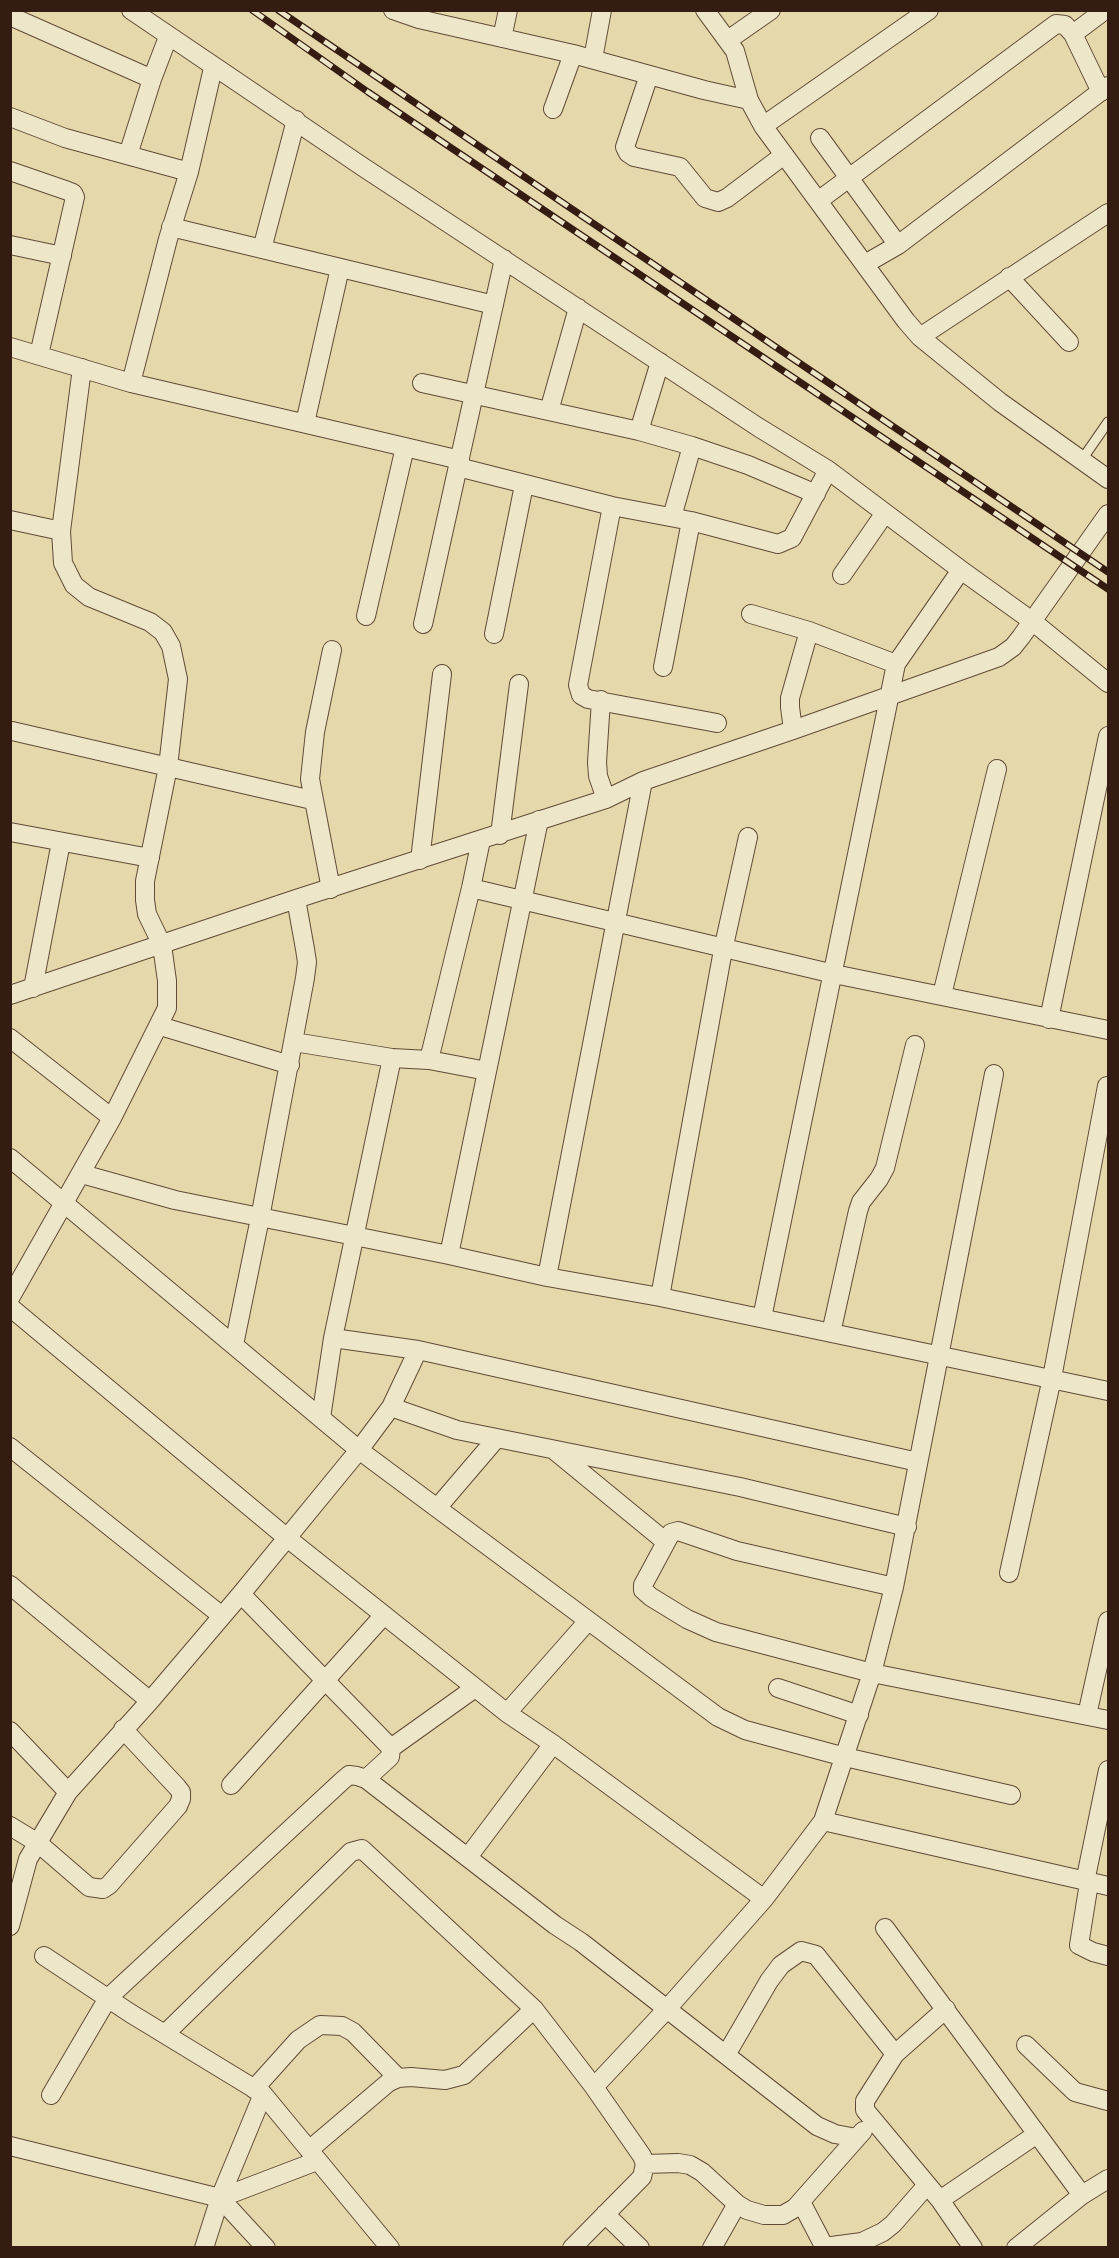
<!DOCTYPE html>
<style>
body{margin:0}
#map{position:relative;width:1119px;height:2258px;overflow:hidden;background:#e5d8aa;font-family:Vollkorn,serif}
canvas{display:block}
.frame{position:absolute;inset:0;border:12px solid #351c12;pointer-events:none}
</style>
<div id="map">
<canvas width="1119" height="2258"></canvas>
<div class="frame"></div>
</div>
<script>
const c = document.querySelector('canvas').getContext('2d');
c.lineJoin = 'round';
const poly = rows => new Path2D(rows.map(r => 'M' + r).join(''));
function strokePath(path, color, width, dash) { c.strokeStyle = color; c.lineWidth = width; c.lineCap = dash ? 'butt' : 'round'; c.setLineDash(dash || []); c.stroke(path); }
const service = poly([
 [1081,461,1108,422]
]);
const minor = poly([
 [131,10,363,167,758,427,828,470,961,570,1032,621,1108,683],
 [393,10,419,19,573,54,704,90,749,100],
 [705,10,735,51,749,100,763,126,906,321,920,337,1000,402,1108,479],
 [10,16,152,79,128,155],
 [1073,34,1105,10],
 [502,38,508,10],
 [728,40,771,10],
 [593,59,602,10],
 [649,75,625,147,628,153,634,157,680,167,705,198,718,202,727,198,784,155],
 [152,79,168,37],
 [553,109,573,54],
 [10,117,65,138,189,172],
 [763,126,929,10],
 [820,138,898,245],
 [10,171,68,191,73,193,75,197,39,355],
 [818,201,1056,24,1065,25,1073,34,1101,92],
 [171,227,494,305],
 [10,245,62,256],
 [262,249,296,120],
 [865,264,898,245,1108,86],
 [1009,277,1069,342],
 [920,337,1108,213],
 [10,347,131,383,405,447],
 [131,383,168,239,189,172,213,68],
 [422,383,639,431,692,446,748,465,816,494],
 [549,411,578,308],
 [305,423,340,268],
 [639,431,660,362],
 [458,467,612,506,691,521,778,544,792,538,828,470],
 [612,506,578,685,581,695,588,699,717,723],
 [672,517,692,446],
 [10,520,61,531],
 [842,575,885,513],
 [751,614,809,631,896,664],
 [366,616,405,447,460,460],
 [423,624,504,259],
 [494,634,524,485],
 [663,667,691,521],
 [601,700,597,762,598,776,606,799],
 [793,730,790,707,790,698,809,631],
 [12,731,312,800],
 [10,832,150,858],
 [500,835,519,684],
 [420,860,442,674],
 [471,888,834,974,1108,1030],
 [331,889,310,779,315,732,332,650],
 [33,988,61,842],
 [10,995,296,899,606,799,643,781,793,730,999,657,1013,647,1021,637,1108,514],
 [942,995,997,769],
 [1049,1019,1108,736],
 [160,1026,290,1065],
 [10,1038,112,1118],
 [294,1042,392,1058,429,1060,487,1071],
 [429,1060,471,888,481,840],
 [10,1158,359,1450,718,1717,745,1730,845,1757,1011,1795],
 [82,1174,175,1200,449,1255,547,1277,660,1297,1108,1391],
 [449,1255,539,820],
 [547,1277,643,781],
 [660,1297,723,950,748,837],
 [10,1298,112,1118,167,1008,167,981,162,945,147,914,145,900,145,881,168,767,178,679,171,646,163,632,150,622,89,597,74,585,63,563,61,531,82,368],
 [10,1307,286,1537,507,1713,553,1744,764,1899],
 [762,1318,896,664,961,570],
 [831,1333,858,1211,861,1202,879,1179,885,1168,915,1045],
 [333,1338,418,1350,918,1462],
 [234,1345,260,1218,305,978,307,962,305,949,296,899],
 [391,1407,457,1430,740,1487,907,1527],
 [321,1418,333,1338,392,1058],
 [10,1447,222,1616],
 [554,1450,666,1542],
 [437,1508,496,1439],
 [1009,1573,1052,1378,1107,1086],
 [10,1585,150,1701],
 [894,1587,737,1551,678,1531,671,1533,643,1585,643,1590,651,1597,687,1619,716,1632,872,1673,1108,1720],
 [241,1594,391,1748,390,1757,366,1779],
 [778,1688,859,1715],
 [507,1713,588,1621],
 [1087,1715,1108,1621],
 [10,1731,68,1792],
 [391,1748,475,1688],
 [231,1785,384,1615],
 [823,1821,1108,1886],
 [10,1826,38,1843,89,1887,103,1889,109,1885,178,1806,181,1799,181,1792,177,1787,123,1729],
 [468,1857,553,1744],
 [1085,1882,1108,1770],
 [1089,1883,1079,1945,1093,1952,1108,1956],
 [10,1926,28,1859,68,1792,150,1701,241,1594,359,1450,391,1407,418,1350],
 [885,1928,1082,2195],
 [44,1956,130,2013,263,2094,390,2248],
 [946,2009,895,2054,865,2101,865,2110,940,2200,973,2248],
 [166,2033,351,1852,362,1849,534,2009,594,2087,642,2156,645,2164,642,2177,572,2248],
 [1026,2045,1075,2092,1108,2101],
 [726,2055,769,1981,781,1965,801,1951,816,1955,895,2054],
 [594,2087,666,2010,764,1899,823,1821,872,1673,894,1587,994,1074],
 [254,2089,298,2040,320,2025,342,2026,353,2032,398,2078],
 [51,2095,108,1998,342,1781,349,1775,357,1776,366,1779,555,1925,581,1942,817,2126,835,2134,857,2138],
 [10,2146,220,2198],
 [309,2150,389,2082,398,2078,411,2077,445,2080,464,2075,534,2009],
 [645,2164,678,2163,690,2165,702,2172,737,2204],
 [940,2200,1037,2134],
 [801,2202,825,2248],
 [605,2214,640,2248],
 [824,2247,862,2242,883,2232,893,2224,927,2185],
 [204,2248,220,2198,263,2094],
 [266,2248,220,2198,317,2161],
 [712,2248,737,2204,747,2210,764,2215,783,2215,795,2208,863,2131],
 [1016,2248,1082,2195,1108,2179]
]);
const rail = poly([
 [252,10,368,92,1108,589],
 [278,10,1108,572]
]);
strokePath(service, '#614b38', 11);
strokePath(minor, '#614b38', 20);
strokePath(service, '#eee6c8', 9);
strokePath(minor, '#eee6c8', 18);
strokePath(rail, '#351c12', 7);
strokePath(rail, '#eee6c8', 4.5, [14]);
</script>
